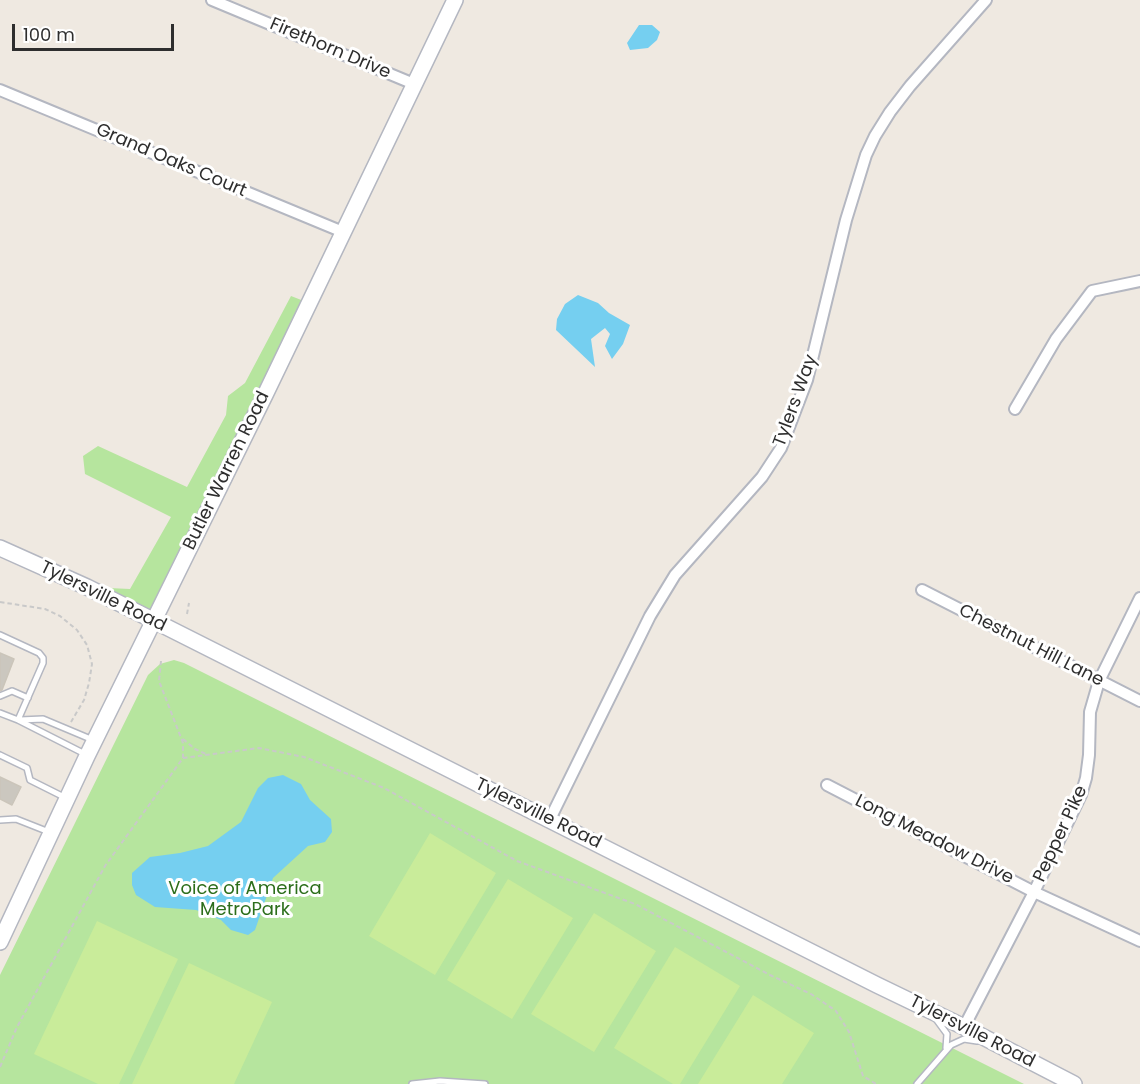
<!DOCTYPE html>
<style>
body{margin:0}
#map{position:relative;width:1140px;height:1084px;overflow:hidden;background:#efe9e1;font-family:Poppins,sans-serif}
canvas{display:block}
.scale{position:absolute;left:12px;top:24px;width:162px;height:27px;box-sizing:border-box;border:3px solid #2e2e2e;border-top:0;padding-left:8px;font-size:18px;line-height:21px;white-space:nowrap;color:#2e2e2e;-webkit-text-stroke:4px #fff;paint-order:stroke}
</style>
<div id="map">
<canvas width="1140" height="1084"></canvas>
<div class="scale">100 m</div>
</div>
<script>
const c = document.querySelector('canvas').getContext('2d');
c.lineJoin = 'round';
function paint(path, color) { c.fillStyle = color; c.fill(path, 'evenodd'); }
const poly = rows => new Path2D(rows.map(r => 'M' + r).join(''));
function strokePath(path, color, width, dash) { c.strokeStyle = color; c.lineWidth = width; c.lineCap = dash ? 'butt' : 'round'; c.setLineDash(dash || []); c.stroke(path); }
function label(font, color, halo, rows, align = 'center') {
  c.font = font + ' Poppins,sans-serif'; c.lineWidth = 6; c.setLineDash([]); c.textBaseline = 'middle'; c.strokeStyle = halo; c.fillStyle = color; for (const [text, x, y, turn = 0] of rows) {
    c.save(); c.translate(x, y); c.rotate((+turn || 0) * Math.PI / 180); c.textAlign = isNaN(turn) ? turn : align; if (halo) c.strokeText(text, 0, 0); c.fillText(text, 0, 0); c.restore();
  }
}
const green = poly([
 [291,296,309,303,154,621,87,587,130,589,171,517,85,474,83,456,98,446,187,487,226,415,228,396,245,383],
 [174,660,184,663,1024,1084,0,1084,0,975,148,675,160,664]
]);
const pitch = poly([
 [430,833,496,873,435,975,369,936],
 [508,879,573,918,512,1019,447,980],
 [594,913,656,951,594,1052,531,1014],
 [97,921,178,959,119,1084,98,1084,34,1054],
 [675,947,740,986,680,1084,673,1084,614,1048],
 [189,963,272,1002,234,1084,132,1084],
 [753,995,814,1033,782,1084,698,1084]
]);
const water = poly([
 [639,25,652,25,660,32,657,40,648,48,630,50,627,43],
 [578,295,598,303,609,313,630,325,623,344,612,359,605,346,610,334,605,328,591,339,595,367,556,330,557,319,565,304],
 [283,775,301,784,310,800,331,819,332,832,325,842,308,846,273,878,255,930,248,935,231,930,221,920,196,910,155,907,136,895,132,885,132,873,150,857,180,853,208,846,241,822,258,788,268,778]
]);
const building = poly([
 [0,653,14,659,2,690,0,691,0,653],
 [0,777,21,787,12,805,0,799,0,777]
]);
const path = poly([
 [0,602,45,609,60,616,77,630,87,645,92,664,89,683,84,700,71,722],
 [187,614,189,603],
 [183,739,195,749,208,755],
 [183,758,259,748,304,757,384,788,517,861,635,904,770,975,811,994,836,1011,849,1032,863,1076,876,1084],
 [0,1067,17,1027,105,866,183,758,183,743,159,681,161,661]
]);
const lane = poly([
 [0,635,39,653,43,658,43,663,18,720],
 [0,696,12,691,28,698],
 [0,713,18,720,85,754],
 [20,720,43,719,93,740],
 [0,755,27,768,30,780,66,798],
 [0,820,16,819,49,832],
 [936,1019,947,1034,946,1048],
 [412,1084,440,1081,485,1084],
 [917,1084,951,1045,964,1039,977,1041]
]);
const street = poly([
 [212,0,414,84],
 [0,90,343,232],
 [1015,409,1056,339,1092,291,1140,281],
 [922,590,1140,701],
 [827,785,1034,892,1140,941],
 [550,819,650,616,675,575,762,477,781,448,807,380,846,220,866,155,875,136,890,112,910,86,986,0],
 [964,1027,1034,892,1081,795,1086,778,1089,755,1090,712,1099,681,1140,598]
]);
const secondary = poly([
 [0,548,87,587,877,985,964,1027,1074,1084],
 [0,942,87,756,265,395,455,0]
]);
const streetNames = [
 ["Firethorn Drive",330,49,23],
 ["Grand Oaks Court",171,161,23],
 ["Tylers Way",796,401,-70],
 ["Butler Warren Road",227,471,-64],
 ["Tylersville Road",103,597,26],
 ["Chestnut Hill Lane",1031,646,27],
 ["Tylersville Road",538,814,26],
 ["Pepper Pike",1061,834,-65],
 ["Long Meadow Drive",934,840,27],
 ["Tylersville Road",972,1032,27]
];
const parkNames = [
 ["Voice of America",245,889],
 ["MetroPark",245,910]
];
paint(green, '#b6e59e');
paint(pitch, '#c9ec9a');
paint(water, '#75cff0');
paint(building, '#cbc7bf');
strokePath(building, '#cbc5ba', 1.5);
strokePath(lane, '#b4b7c1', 8);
strokePath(street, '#b4b7c1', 14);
strokePath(secondary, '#b4b7c1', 18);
strokePath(path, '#c9c9c9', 2, [4.5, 3]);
strokePath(lane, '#fff', 5);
strokePath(street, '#fff', 10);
strokePath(secondary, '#fff', 15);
label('18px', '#2e2e2e', '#fff', streetNames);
label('18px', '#2c6e1b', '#fff', parkNames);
</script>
